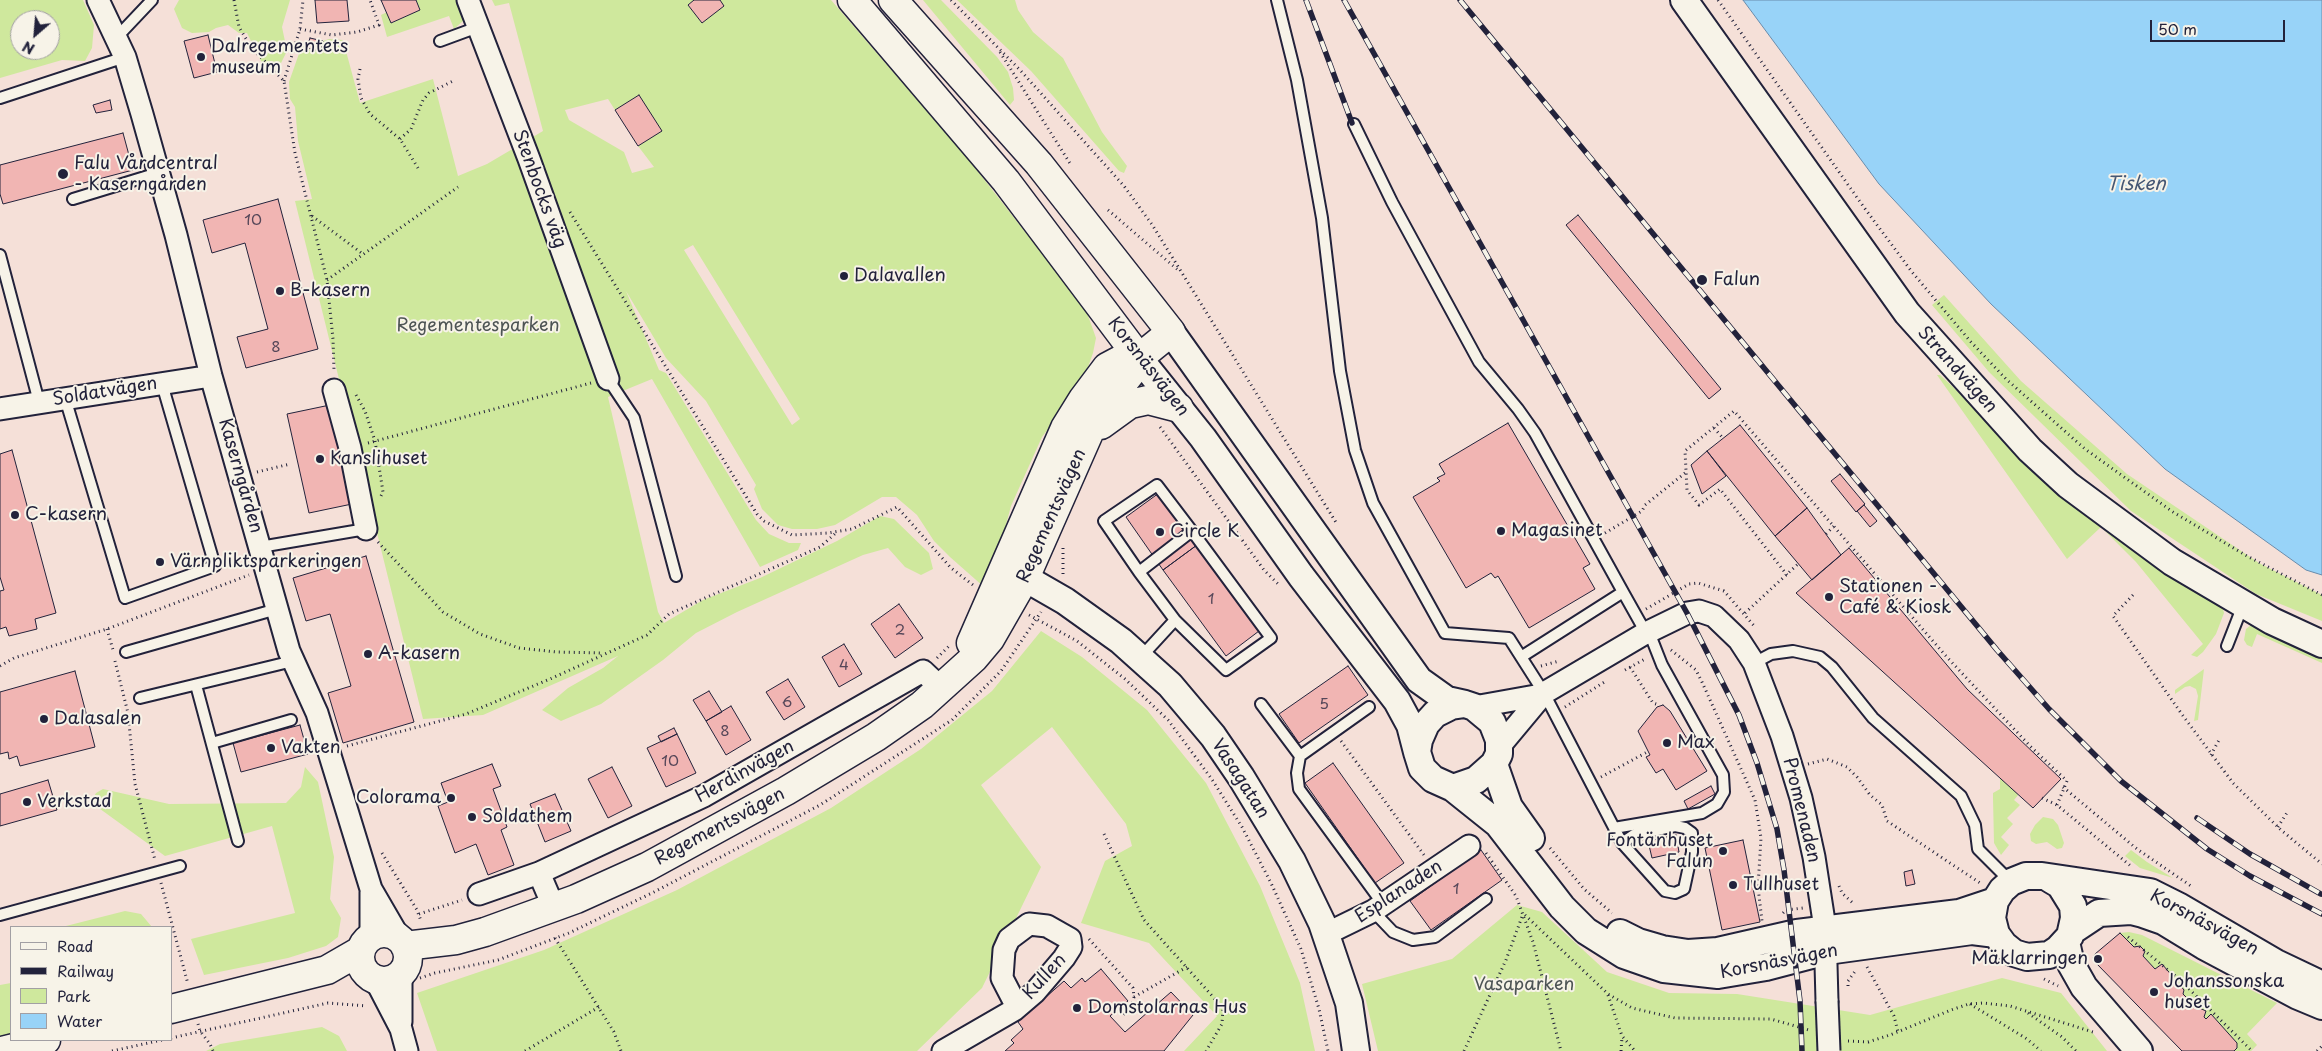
<!DOCTYPE html>
<meta charset="utf-8">
<style>
body{margin:0}
#map{position:relative;width:2322px;height:1051px;overflow:hidden;background:#f5e0d8;font-family:"Playpen Sans",sans-serif}
canvas{display:block}
.legend{position:absolute;left:10px;top:926px;width:162px;height:115px;box-sizing:border-box;background:#f7f3e8;border:1px solid #a29fa3;margin:0;padding:6px 9px;list-style:none;font-size:15px;color:#22223b}
.legend li{display:flex;align-items:center;gap:10px;height:25px}
.legend b{width:25px;border:1px solid #a29fa3}
.north{position:absolute;left:10px;top:10px;width:50px;height:50px;box-sizing:border-box;background:#f7f3e8;border:1px solid #a29fa3;border-radius:50%;rotate:207deg;font-size:14px;font-weight:700;line-height:20px;text-align:center;color:#22223b}
.north::after{content:'';display:block;margin:auto;width:18px;height:22px;background:#22223b;clip-path:polygon(50% 0,100% 100%,50% 72%,0 100%)}
.scale{position:absolute;left:2150px;top:20px;width:135px;height:22px;box-sizing:border-box;border:2px solid #22223b;border-top:0;padding-left:6px;font-size:15px;line-height:18px;white-space:nowrap;color:#22223b;-webkit-text-stroke:4px #f7f3e8;paint-order:stroke}
</style>
<div id="map">
<canvas width="2322" height="1051"></canvas>
<ul class="legend">
<li><b style="height:6px;background:#f7f3e8"></b>Road</li>
<li><b style="height:6px;background:#22223b"></b>Railway</li>
<li><b style="height:14px;background:#cfe89d"></b>Park</li>
<li><b style="height:14px;background:#98d3f8"></b>Water</li>
</ul>
<div class="north">N</div>
<div class="scale">50 m</div>
</div>
<script>
const c = document.querySelector('canvas').getContext('2d');
c.lineJoin = 'round';
function paint(path, color) { c.fillStyle = color; c.fill(path, 'evenodd'); }
const poly = rows => new Path2D(rows.map(r => 'M' + r).join(''));
function strokePath(path, color, width, dash) { c.strokeStyle = color; c.lineWidth = width; c.lineCap = dash ? 'butt' : 'round'; c.setLineDash(dash || []); c.stroke(path); }
function label(font, color, halo, rows, align = 'center') {
  c.font = font + ' "Playpen Sans",sans-serif'; c.lineWidth = 4; c.setLineDash([]); c.textBaseline = 'middle'; c.strokeStyle = halo; c.fillStyle = color; for (const [text, x, y, turn = 0] of rows) {
    c.save(); c.translate(x, y); c.rotate((+turn || 0) * Math.PI / 180); c.textAlign = isNaN(turn) ? turn : align; if (halo) c.strokeText(text, 0, 0); c.fillText(text, 0, 0); c.restore();
  }
}
const green = poly([
 [0,0,83,0,94,25,92,48,85,61,62,60,0,78],
 [20,20,50,20,50,50,20,50],
 [179,0,290,0,282,27,287,51,281,63,262,63,247,33,239,33,228,25,216,28,209,32,192,33,182,28,174,9],
 [416,0,458,0,464,16,463,21,454,29,449,16,387,37,381,15,387,12,392,23,420,10],
 [492,0,694,0,688,5,702,23,724,6,720,0,831,0,969,160,1086,310,1096,338,1093,353,1082,384,1042,437,1011,506,989,588,984,587,950,557,934,541,917,515,896,497,882,497,835,525,817,529,792,529,778,525,762,509,754,489,756,485,706,401,666,358,626,291,659,370,666,373,756,520,769,534,789,543,801,543,798,550,760,567,652,379,608,397,658,612,664,623,703,600,760,578,837,541,880,516,894,519,929,553,933,569,921,575,905,567,888,548,863,555,737,612,696,633,663,660,601,704,561,721,542,710,568,688,603,668,618,656,483,715,423,719,295,201,312,199,298,141,295,107,290,99,289,82,302,45,320,51,323,41,329,39,343,40,360,103,433,79,458,176,487,164,543,131,509,3,495,6],
 [639,95,661,131,638,146,654,167,632,173,624,152,569,120,565,110,608,99,615,110],
 [693,245,800,419,792,425,684,250],
 [923,0,941,0,997,57,1008,72,1013,88,1014,100,1010,105],
 [957,0,1015,0,1018,10,1033,32,1063,58,1102,132,1127,166,1124,173,1119,171,1031,71],
 [1944,295,2021,381,2127,474,2259,563,2322,595,2322,621,2256,594,2131,511,1989,372,1932,305],
 [1937,375,1940,375,1952,386,2004,438,2222,605,2224,613,2216,634,2203,652,2197,657,2191,655,2203,644,2136,562,2101,527,2067,559],
 [2251,625,2264,627,2322,653,2322,663,2257,634,2252,647,2247,645,2244,640,2246,629],
 [1041,631,1082,657,1147,710,1206,783,1260,886,1300,983,1315,1051,1184,1051,1217,1016,1149,943,1081,923,1105,861,1132,846,1126,824,1052,727,981,785,1041,867,982,988,917,1051,437,1051,417,993,544,950,677,890,831,808,921,749,992,691],
 [2204,669,2198,720,2194,721,2198,696,2196,689,2190,686,2185,687,2175,694,2175,690],
 [305,767,318,782,334,857,330,899,341,918,338,937,326,946,288,958,204,975,191,939,295,913,272,826,165,856,96,806,92,800,96,793,103,789,169,804,286,803,301,787],
 [2000,777,2019,794,2014,800,2020,805,2007,818,2013,824,2001,837,2009,845,2001,855,1994,843,1993,798,1993,793,2000,789],
 [2043,817,2053,819,2058,825,2064,843,2062,848,2057,849,2047,842,2036,844,2031,841,2030,834,2035,825],
 [2131,850,2147,862,2173,878,2140,868,2125,856],
 [1517,905,1542,912,1607,972,1669,993,1737,994,1870,1015,2002,978,2061,993,2107,1051,1378,1051,1362,984,1452,959],
 [125,911,141,914,152,927,62,927],
 [2129,932,2142,935,2277,1003,2247,1034,2257,1045,2251,1051,2234,1051,2237,1048,2237,1043,2211,1015,2206,1019,2204,1017,2205,1011,2195,1006,2183,994,2184,990,2180,985,2172,984,2170,982,2174,977,2162,964,2155,969,2143,956,2145,951,2140,946,2134,947,2120,933],
 [11,983,11,1035,0,1039,0,985],
 [322,1027,339,1036,347,1051,206,1051,220,1044]
]);
const water = poly([
 [1743,0,2322,0,2322,575,2306,570,2165,469,1991,304,1879,184,1743,0]
]);
const building = poly([
 [315,0,347,0,349,21,317,23,315,0],
 [381,0,416,0,420,10,391,23,381,0],
 [694,0,720,0,724,6,702,23,688,5,694,0],
 [208,35,217,72,194,78,184,41,208,35],
 [310,38,323,41,321,51,307,48,310,38],
 [639,95,662,131,638,146,615,110,639,95],
 [110,100,112,110,96,113,93,105,110,100],
 [123,133,133,170,3,204,0,194,0,165,123,133],
 [278,199,318,349,246,368,237,337,268,329,245,243,212,253,203,220,278,199],
 [1578,215,1721,389,1709,399,1566,225,1578,215],
 [330,405,352,504,309,513,287,414,330,405],
 [1508,423,1590,564,1583,568,1595,589,1529,628,1498,576,1495,578,1491,573,1466,588,1413,497,1440,481,1437,478,1445,474,1439,464,1508,423],
 [1740,425,1807,508,1775,536,1707,451,1740,425],
 [12,450,56,613,35,619,37,629,9,636,6,627,0,629,0,591,4,590,0,577,0,454,12,450],
 [1707,451,1726,476,1702,494,1691,465,1707,451],
 [1840,474,1865,504,1856,512,1831,481,1840,474],
 [1159,493,1197,545,1163,570,1126,517,1159,493],
 [1864,505,1877,521,1870,527,1857,511,1864,505],
 [1807,508,1841,555,1812,580,1775,536,1807,508],
 [1197,545,1259,631,1226,656,1163,570,1197,545],
 [1849,548,1967,689,2061,779,2033,808,1796,593,1849,548],
 [366,556,414,722,343,743,328,693,351,686,330,614,306,621,293,578,366,556],
 [899,604,923,638,895,658,871,624,899,604],
 [844,644,862,674,839,687,822,657,844,644],
 [1348,666,1368,695,1299,743,1279,714,1348,666],
 [75,671,95,747,20,766,17,756,9,759,8,752,0,754,0,692,75,671],
 [788,679,805,707,784,720,766,692,788,679],
 [709,691,722,712,706,721,693,700,709,691],
 [1663,705,1670,711,1707,771,1676,790,1663,769,1656,773,1646,757,1650,755,1638,731,1657,707,1663,705],
 [731,706,751,740,726,755,706,721,731,706],
 [300,725,308,754,241,772,233,743,300,725],
 [674,728,677,734,661,742,658,736,674,728],
 [677,734,696,773,666,787,647,748,677,734],
 [1333,763,1404,863,1375,883,1305,783,1333,763],
 [492,764,501,786,493,789,507,827,501,830,514,865,488,875,476,844,455,853,438,806,448,802,441,783,492,764],
 [612,767,632,806,608,818,588,779,612,767],
 [48,780,57,810,0,826,0,794,48,780],
 [1711,786,1715,794,1688,809,1684,801,1711,786],
 [555,794,571,831,545,842,530,804,555,794],
 [1676,835,1679,852,1652,858,1648,841,1676,835],
 [1743,840,1760,922,1722,930,1705,848,1743,840],
 [1481,850,1502,880,1431,930,1410,901,1481,850],
 [1912,870,1915,884,1906,886,1904,872,1912,870],
 [2120,933,2134,947,2140,946,2145,951,2143,956,2155,969,2162,964,2174,978,2170,982,2172,984,2180,985,2184,990,2183,994,2195,1006,2206,1011,2204,1017,2206,1019,2211,1014,2237,1043,2237,1048,2234,1051,2182,1051,2095,962,2093,958,2095,954,2120,933],
 [1101,969,1128,1001,1110,1016,1125,1032,1171,992,1193,1015,1164,1051,1005,1051,1014,1043,1011,1040,1023,1029,1018,1022,1064,981,1071,988,1082,978,1085,982,1101,969]
]);
const path = poly([
 [234,0,239,27,251,47,284,81,295,153,327,280,333,339,334,371],
 [951,0,1021,71,1124,186,1153,226,1337,524],
 [1718,0,1863,206,1912,272,1971,342,2006,379,2085,449,2173,512,2247,556,2322,595],
 [300,29,332,35,357,32,379,25,370,0],
 [1000,52,1071,165],
 [360,69,358,79,361,98,370,114,400,139,418,168],
 [284,81,300,29,303,0],
 [400,139,411,129,423,100,429,93,453,81],
 [1108,210,1178,270],
 [570,212,757,514,764,521,792,535,828,533,852,529,897,507,951,568,973,585],
 [312,216,363,254],
 [327,280,458,187],
 [356,395,365,411,375,441,383,492,380,498],
 [1160,427,1264,570,1278,584],
 [1714,428,1723,438],
 [368,443,591,383],
 [257,472,290,464],
 [1605,533,1642,511,1645,505,1685,473],
 [1826,534,1834,526],
 [378,542,443,612,480,634,519,648,557,652,603,653],
 [1063,548,1063,575],
 [1787,575,1720,489,1699,505,1687,490,1685,451,1734,411,1945,655,2030,746,2067,781,2057,805],
 [2133,595,2113,616,2181,713,2233,783,2281,830,2322,864],
 [1646,609,1689,584,1698,583,1724,591,1755,627],
 [1745,613,1798,564],
 [1029,615,1077,641,1125,679,1168,720,1211,778,1242,827,1271,883,1301,949,1319,1009,1328,1051],
 [107,629,113,650],
 [1671,650,1696,670,1702,682,1755,800,1761,838,1758,887,1762,921],
 [937,658,950,645],
 [115,661,128,713,135,784,155,860],
 [0,666,14,658,107,629,249,575],
 [1541,666,1559,661],
 [1630,667,1653,703,1659,705],
 [1625,670,1645,659],
 [1565,707,1606,681],
 [1341,741,1424,855],
 [347,746,466,714,550,679,647,635,669,614,820,547,837,532],
 [2211,755,2220,738],
 [1808,764,1827,759,1847,767,1857,777,1870,795,1882,805,1887,821,1980,883],
 [1601,777,1649,751],
 [2063,787,2137,849,2191,886],
 [2042,798,2057,805,2132,867],
 [2278,827,2288,811],
 [1104,834,1144,920,1223,1008,1222,1024,1206,1051],
 [1550,848,1584,889,1612,913],
 [382,853,417,910,421,921],
 [1486,853,1516,896,1533,942,1561,1051],
 [161,883,188,984],
 [1839,886,1842,893,1854,904],
 [1783,913,1786,910,1803,908],
 [419,914,462,900],
 [1525,915,1608,994,1632,1008,1675,1018,1771,1019,1809,1030],
 [2128,937,2179,979,2252,1051],
 [555,938,614,1032,621,1051],
 [1089,939,1133,988,1134,997,1131,1007,1123,1015],
 [1867,967,1894,1016,1898,1032],
 [420,978,435,973,498,960,569,933,654,892,820,805,952,720,1001,671,1041,612],
 [2044,979,2058,986],
 [1848,986,1848,981,1856,970],
 [1608,995,1622,1036,1635,1051],
 [1134,997,1187,967],
 [1970,1004,2027,1039,2041,1051],
 [2028,1013,2062,1037,2076,1051],
 [198,1024,200,1031,210,1044,213,1051],
 [171,1038,328,1003,367,1006],
 [1848,1041,1868,1042,1890,1035,1951,1010,1969,1004,1983,1003,2010,1006,2093,1032],
 [112,1051,162,1040],
 [525,1051,599,1007],
 [1464,1051,1506,960,1523,914],
 [1621,1051,1622,1037],
 [2317,1051,2322,1046]
]);
const service = poly([
 [1277,0,1297,80,1322,218,1340,371,1355,450,1373,503,1445,633,1509,638,1544,693,1622,843,1665,891,1675,893,1684,889,1692,852,1692,833,1685,828,1675,826,1634,835,1622,843],
 [117,37,152,0],
 [440,41,478,27],
 [0,98,125,57],
 [1354,124,1392,202,1479,362,1518,409,1535,433,1623,592,1521,657],
 [73,199,158,173],
 [0,255,39,402],
 [608,379,634,418,676,576],
 [65,398,125,598,215,566,162,384],
 [260,547,366,529],
 [1139,572,1104,521,1157,485,1192,531,1139,572,1175,620,1141,657],
 [1623,592,1646,633],
 [1175,620,1226,670,1271,638,1192,531],
 [2227,646,2243,605],
 [126,652,277,609],
 [1754,663,1771,654,1793,651,1820,657,1832,667,1873,718,1961,796,1975,825,1978,849,2010,881],
 [196,685,238,841],
 [140,698,293,661],
 [1261,704,1300,756],
 [1369,707,1300,756,1297,773,1299,789,1383,904],
 [212,743,291,720],
 [1614,828,1702,813,1717,804,1724,792,1723,775,1662,665,1649,632],
 [1373,911,1393,932,1413,940,1435,937,1486,899],
 [0,915,180,866]
]);
const minor = poly([
 [98,0,125,57,142,114,176,235,211,376,289,651,317,713,371,889,400,939],
 [468,0,529,159,608,379],
 [334,390,350,448,366,529],
 [0,409,211,376],
 [1474,707,1541,695],
 [1499,747,1544,693,1644,634,1687,613,1699,611,1714,616,1739,640,1754,663,1782,736,1801,798,1814,857,1825,928,1827,1001],
 [539,873,554,908],
 [479,894,539,873,704,796,923,671,941,688],
 [1326,934,1373,911,1469,846],
 [371,936,371,892],
 [375,979,401,1029,407,1051],
 [401,1022,401,973],
 [943,1051,1014,1010,1035,992,1064,958,1071,947,1070,939,1047,926,1029,924,1009,939,1004,950,1002,978,1017,1007]
]);
const tertiary = poly([
 [1684,0,1907,313,2030,450,2068,485,2172,562,2272,621,2322,644],
 [1171,332,1419,680,1447,700,1465,704,1474,707,1492,722,1499,740,1499,754,1494,764,1476,780,1453,788,1433,779,1422,768,1417,752,1419,740,1426,724,1435,714,1451,706,1465,704],
 [1139,358,1203,438,1301,576,1397,701,1410,725,1417,752],
 [1025,578,1065,601,1121,641,1170,685,1213,736,1241,777,1292,861,1322,923,1349,1003,1356,1051],
 [1494,764,1509,807,1531,838],
 [1453,788,1498,824,1562,907,1586,931,1624,955,1664,969,1718,975,1766,967,1827,951,1972,931,1996,934],
 [2050,879,2060,885,2073,906,2074,918,2070,936,2058,949,2049,955,2027,957,2014,953,2004,945,1996,934,1992,918,1995,901,2002,890,2011,882,2026,876,2042,876,2150,892,2180,907,2276,963,2322,985],
 [2072,931,2099,913,2131,911,2143,914,2163,921,2204,946,2298,996,2322,1006],
 [1620,933,1638,942,1662,949,1688,953,1718,951,1797,933,1959,913,1995,901],
 [2066,942,2071,964,2084,987,2139,1051]
]);
const secondary = poly([
 [852,0,1006,181,1139,358],
 [893,0,1039,164,1171,332,1139,358,1124,358,1107,367,1083,399,1065,428,971,643],
 [1101,425,1130,404,1148,400,1179,408],
 '360 957a24 24 0 1 1 48 0a24 24 0 1 1-48 0Z',
 [405,946,456,940,485,932,576,899,647,867,786,791,876,737,922,705,974,658,990,639,1025,578,1096,417,1134,369,1139,358],
 [171,1009,327,970,360,951],
 [2,1051,46,1040]
]);
const rail = poly([
 [1306,0,1352,123],
 [1344,0,1687,613,1739,715,1757,763,1777,829,1784,870,1800,1001,1802,1051],
 [1460,0,1997,650,2049,709,2121,781,2207,849,2250,876,2322,914],
 [2197,818,2250,854,2321,894]
]);
const minorBridge = poly([
 [1827,1001,1829,1051]
]);
const markers = [
 [201,57,5,"#22223b"],
 [63,174,6,"#22223b"],
 [844,276,5,"#22223b"],
 [1702,280,6,"#22223b"],
 [280,291,5,"#22223b"],
 [320,459,5,"#22223b"],
 [15,515,5,"#22223b"],
 [1501,531,5,"#22223b"],
 [1160,532,5,"#22223b"],
 [160,562,5,"#22223b"],
 [1829,597,5,"#22223b"],
 [368,654,5,"#22223b"],
 [44,719,5,"#22223b"],
 [1667,743,5,"#22223b"],
 [271,748,5,"#22223b"],
 [451,798,5,"#22223b"],
 [27,802,5,"#22223b"],
 [472,817,5,"#22223b"],
 [1723,851,5,"#22223b"],
 [1733,885,5,"#22223b"],
 [2098,959,5,"#22223b"],
 [2154,992,5,"#22223b"],
 [1077,1008,5,"#22223b"]
];
const numberNames = [
 ["10",253,221],
 ["8",276,348],
 ["1",1211,600],
 ["2",900,631],
 ["4",844,666],
 ["6",787,703],
 ["5",1324,705],
 ["8",725,732],
 ["10",670,762],
 ["1",1456,890]
];
const poiNames = [
 ["Dalregementets",211,47],
 ["museum",211,68],
 ["Falu Vårdcentral",74,164],
 ["- Kaserngården",74,185],
 ["Dalavallen",854,276],
 ["Falun",1713,280],
 ["B-kasern",290,291],
 ["Kanslihuset",330,459],
 ["C-kasern",25,515],
 ["Magasinet",1511,531],
 ["Circle K",1170,532],
 ["Värnpliktsparkeringen",170,562],
 ["Stationen -",1839,587],
 ["Café & Kiosk",1839,608],
 ["A-kasern",378,654],
 ["Dalasalen",54,719],
 ["Max",1677,743],
 ["Vakten",281,748],
 ["Colorama",441,798,"right"],
 ["Verkstad",37,802],
 ["Soldathem",482,817],
 ["Fontänhuset",1713,841,"right"],
 ["Falun",1713,862,"right"],
 ["Tullhuset",1743,885],
 ["Mäklarringen",2088,959,"right"],
 ["Johanssonska",2164,982],
 ["huset",2164,1003],
 ["Domstolarnas Hus",1087,1008]
];
const streetNames = [
 ["Stenbocks väg",539,189,70],
 ["Korsnäsvägen",1148,367,52],
 ["Strandvägen",1957,370,48],
 ["Soldatvägen",105,392,-9],
 ["Kaserngården",240,476,74],
 ["Regementsvägen",1052,516,-66],
 ["Herdinvägen",745,772,-29],
 ["Vasagatan",1240,779,57],
 ["Promenaden",1801,810,76],
 ["Regementsvägen",720,827,-28],
 ["Esplanaden",1399,892,-33],
 ["Korsnäsvägen",2204,923,28],
 ["Korsnäsvägen",1779,962,-11],
 ["Kullen",1045,977,-48]
];
const parkNames = [
 ["Regementesparken",478,326],
 ["Vasaparken",1524,985]
];
const waterNames = [
 ["Tisken",2136,185]
];
paint(green, '#cfe89d');
paint(water, '#98d3f8');
strokePath(water, '#698cac', 1);
paint(building, '#f1b5b3');
strokePath(building, '#22223b', 1);
strokePath(service, '#22223b', 14);
strokePath(minor, '#22223b', 25);
strokePath(tertiary, '#22223b', 30);
strokePath(secondary, '#22223b', 31);
strokePath(path, '#22223b', 3, [1, 4]);
strokePath(service, '#f7f3e8', 10);
strokePath(minor, '#f7f3e8', 21);
strokePath(tertiary, '#f7f3e8', 26);
strokePath(secondary, '#f7f3e8', 28);
strokePath(rail, '#22223b', 5.5);
strokePath(rail, '#f7f3e8', 4, [11]);
strokePath(minorBridge, '#22223b', 25, []);
strokePath(minorBridge, '#f7f3e8', 21);
for (const [x, y, r, color] of markers) { const dot = new Path2D(); dot.arc(x, y, r, 0, 2 * Math.PI); c.fillStyle = color; c.fill(dot); strokePath(dot, '#f7f3e8', 2); }
label('15px', '#564759', null, numberNames);
label('18px', '#22223b', '#f7f3e8', poiNames, 'left');
label('18px', '#22223b', '#f7f3e8', streetNames);
label('18px', '#4d5454', '#f7f3e8', parkNames);
label('italic 19px', '#455774', '#f7f3e8', waterNames);
</script>
